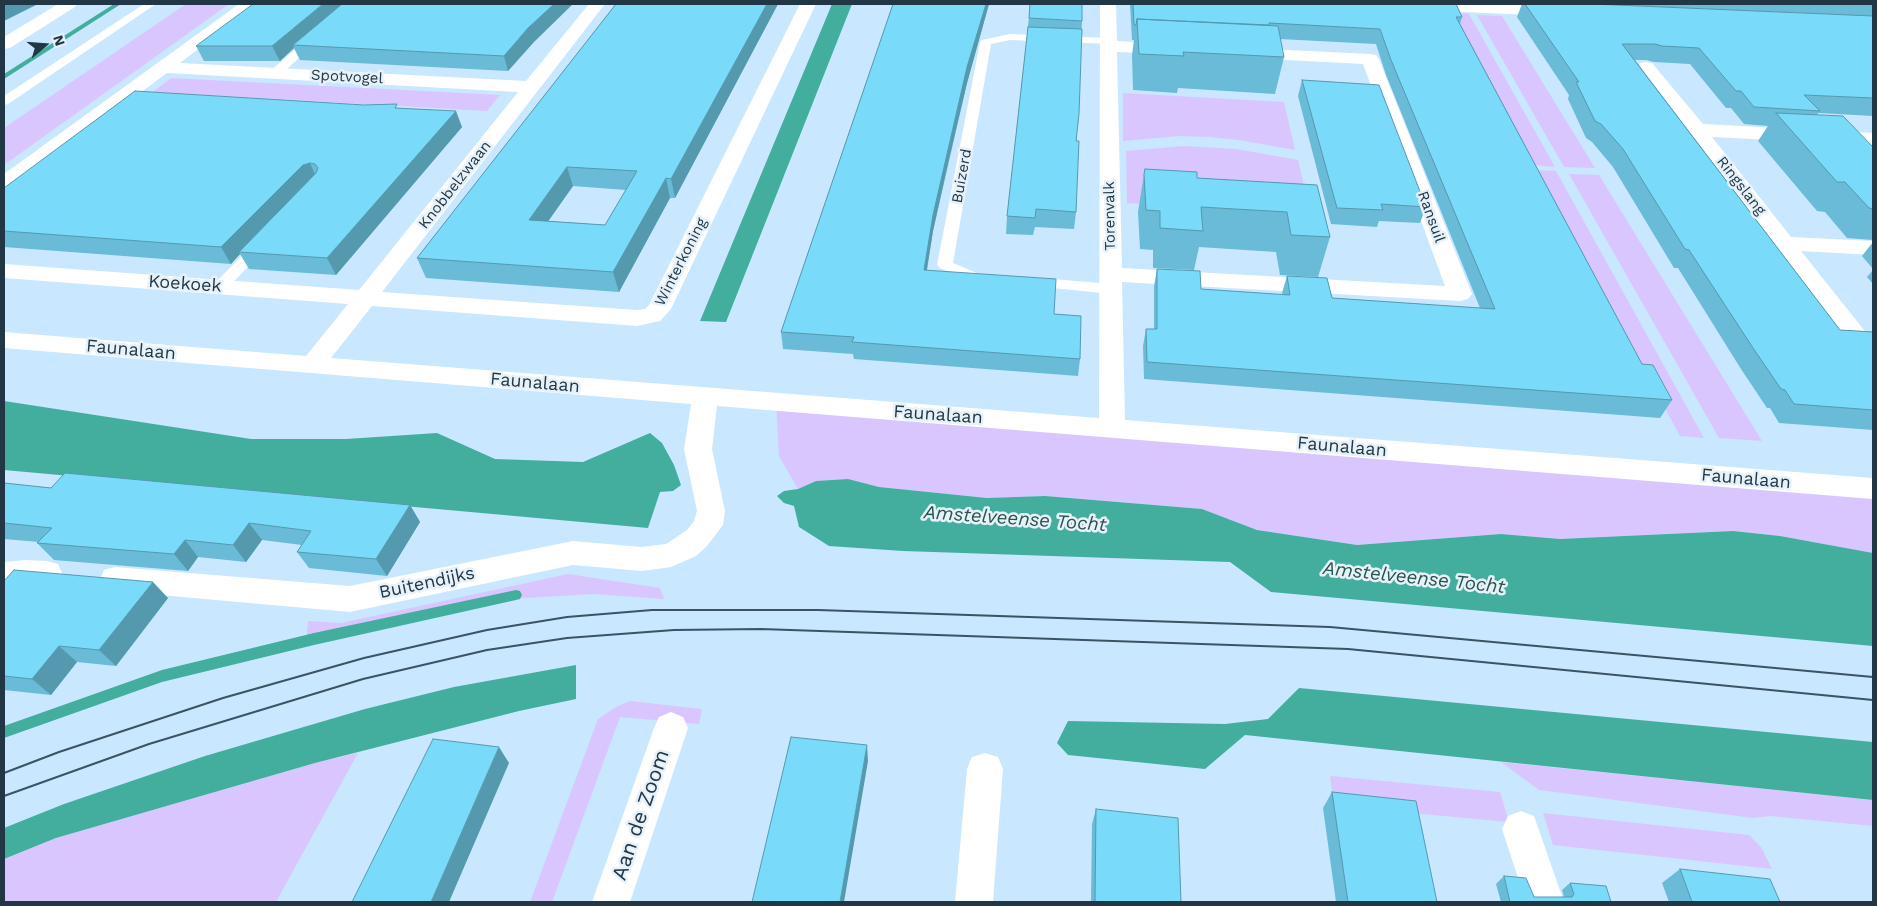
<!DOCTYPE html>
<style>
body{margin:0}
#map{position:relative;width:1877px;height:906px;overflow:hidden;background:#c9e7fe;font-family:"Work Sans",sans-serif}
canvas{display:block}
.frame{position:absolute;inset:0;border:5px solid #223746;pointer-events:none}
.north{position:absolute;left:20px;top:20px;width:50px;height:50px;-webkit-text-stroke:4px #e7f1f9;paint-order:stroke;rotate:72deg;font-size:14px;font-weight:700;line-height:20px;text-align:center;color:#223746}
.north::after{content:'';display:block;margin:auto;width:18px;height:22px;background:#223746;clip-path:polygon(50% 0,100% 100%,50% 72%,0 100%)}
</style>
<div id="map">
<canvas width="1877" height="906"></canvas>
<div class="frame"></div>
<div class="north">N</div>
</div>
<script>
const c = document.querySelector('canvas').getContext('2d');
c.lineJoin = 'round';
function paint(path, color) { c.fillStyle = color; c.fill(path, 'evenodd'); }
const poly = rows => new Path2D(rows.map(r => 'M' + r).join(''));
function strokePath(path, color, width, dash) { c.strokeStyle = color; c.lineWidth = width; c.lineCap = dash ? 'butt' : 'round'; c.setLineDash(dash || []); c.stroke(path); }
function label(font, color, halo, rows, align = 'center') {
  c.font = font + ' "Work Sans",sans-serif'; c.lineWidth = 5; c.setLineDash([]); c.textBaseline = 'middle'; c.strokeStyle = halo; c.fillStyle = color; for (const [text, x, y, turn = 0] of rows) {
    c.save(); c.translate(x, y); c.rotate((+turn || 0) * Math.PI / 180); c.textAlign = isNaN(turn) ? turn : align; if (halo) c.strokeText(text, 0, 0); c.fillText(text, 0, 0); c.restore();
  }
}
const green = poly([
 [186,4,229,4,4,165,4,128],
 [1452,13,1469,14,1555,167,1534,165],
 [1477,15,1502,16,1595,168,1564,167],
 [171,78,500,95,487,111,153,92],
 [1123,93,1284,102,1295,150,1239,140,1209,137,1180,136,1123,141],
 [1184,146,1236,149,1298,160,1311,215,1127,203,1126,151],
 [1536,170,1556,171,1704,438,1680,436],
 [1569,174,1599,175,1762,441,1719,438],
 [776,402,1873,488,1873,553,1780,536,1733,531,1560,539,1501,534,1357,545,1257,530,1202,509,1045,496,987,498,879,487,848,479,816,481,798,489,779,456],
 [568,574,660,588,664,599,593,594,509,599,306,644,308,621,341,623],
 [630,701,702,709,699,724,620,717,552,902,530,902,598,719,616,707],
 [358,753,276,902,4,902,4,859,56,838,315,763],
 [1501,762,1873,800,1873,826,1770,816,1753,818,1539,790],
 [1330,776,1500,792,1509,822,1334,806],
 [1543,813,1749,835,1761,847,1772,869,1553,845]
]);
const water = poly([
 [832,4,852,4,726,322,700,321],
 [4,401,251,439,346,439,437,433,495,459,583,462,650,433,662,443,674,465,681,485,673,491,660,492,648,528,4,470],
 [848,479,879,487,987,498,1045,496,1202,509,1257,530,1357,545,1501,534,1560,539,1733,531,1780,536,1873,553,1873,646,1271,592,1230,562,903,551,829,546,799,527,794,506,784,503,777,496,784,491,798,489,816,481],
 [576,665,576,699,519,711,315,763,56,838,4,859,4,828,64,804,205,756,365,709,454,687],
 [1299,688,1873,742,1873,800,1245,735,1205,769,1068,755,1057,743,1068,721,1225,724,1268,719]
]);
const stream = poly([
 [114,4,121,4,4,79,4,74,114,4],
 [516,590,520,591,522,595,520,599,516,600,314,645,162,682,4,738,4,726,162,670,314,633,516,590]
]);
const lane = poly([
 [144,4,156,4,8,104,4,105,4,96,144,4],
 [1010,34,1109,38,1115,41,1109,44,1010,40,991,44,953,263,977,273,994,276,996,279,994,282,988,284,974,283,940,268,937,265,980,42,982,40,1010,34],
 [315,35,319,36,321,38,319,40,278,77,270,77,268,74,270,71,311,36,315,35],
 [262,238,267,240,270,243,267,246,226,290,214,290,212,287,214,284,257,240,262,238],
 [1030,277,1111,284,1117,286,1119,289,1117,292,1111,294,1024,285,1022,282,1024,279,1030,277]
]);
const street = poly([
 [58,4,77,4,75,7,10,48,4,49,4,37,58,4],
 [239,4,257,4,180,63,526,81,589,4,605,4,382,292,637,310,645,309,649,305,800,4,816,4,671,309,660,321,637,326,372,306,331,358,1099,418,1100,4,1116,4,1117,41,1169,44,1175,45,1178,49,1175,53,1169,54,1117,52,1122,268,1445,286,1363,64,1247,58,1241,57,1238,53,1241,49,1247,48,1370,54,1376,55,1379,59,1472,294,1468,299,1460,301,1122,282,1125,420,1873,478,1873,499,717,406,712,449,725,511,723,525,707,546,696,556,671,567,642,571,573,565,350,612,115,591,104,588,100,579,104,570,115,567,350,586,573,541,642,547,666,544,687,530,694,521,697,511,684,449,691,404,4,348,4,332,306,356,348,304,4,278,4,264,359,290,518,92,167,73,11,188,4,190,4,174,239,4],
 [1385,4,1501,4,1557,6,1563,8,1565,11,1563,14,1557,16,1393,9,1387,7,1385,4],
 [1646,62,1652,63,1703,124,1873,133,1873,145,1712,137,1791,237,1873,241,1873,255,1801,251,1868,335,1871,341,1868,347,1859,349,1850,347,1690,134,1640,71,1637,67,1640,63,1646,62],
 [25,560,47,561,58,564,62,573,58,582,47,585,4,586,4,562,25,560],
 [671,712,683,717,688,728,630,902,592,902,654,728,659,717,671,712],
 [985,753,998,757,1003,769,993,902,955,902,967,769,972,757,985,753],
 [1521,811,1534,816,1564,902,1526,902,1502,829,1508,816,1521,811]
]);
const tram = poly([
 [4,773,59,752,223,698,364,658,487,630,567,617,652,610,818,610,1330,627,1873,677],
 [4,796,149,744,363,679,487,650,567,638,674,630,761,629,1348,649,1873,700]
]);
const wall = poly([
 [616,4,778,4,675,198,670,198,619,292,426,278,417,258],
 [573,186,626,190,605,225,548,221],
 [893,4,989,4,967,83,933,231,927,270,1054,314,1080,359,1078,376,854,359,853,354,783,349,781,332],
 [1030,4,1082,21,1076,141,1076,212,1074,229,1035,227,1033,235,1006,234,1007,216,1028,27],
 [1130,4,1456,4,1462,17,1460,24,1642,364,1672,400,1660,418,1144,379,1143,346,1146,329,1154,329,1154,286,1157,269,1201,289,1283,295,1282,293,1287,276,1332,298,1480,308,1386,75,1376,44,1280,39,1284,57,1275,94,1178,88,1177,93,1133,90,1132,55,1134,40,1132,40],
 [1522,4,1873,4,1873,116,1818,113,1817,115,1873,147,1873,240,1847,238,1825,212,1817,211,1758,141,1768,126,1744,124,1731,108,1726,108,1690,64,1654,62,1646,60,1635,60,1840,330,1873,332,1873,430,1779,423,1770,408,1767,408,1741,369,1678,268,1674,268,1613,167,1592,142,1586,138,1568,99,1569,95,1517,17],
 [533,43,508,71,300,60,294,48,280,61,204,61,196,46],
 [1302,80,1426,207,1420,223,1379,221,1377,227,1331,224,1298,96],
 [364,105,399,108,462,127,336,275,249,269,240,254,231,264,4,247,4,188],
 [1144,174,1197,178,1317,185,1330,237,1318,277,1280,275,1276,252,1199,247,1194,270,1153,268,1153,250,1140,249,1138,212],
 [1873,242,1873,269,1862,256],
 [1873,270,1873,284,1867,277],
 [4,483,51,488,410,505,420,522,387,576,309,568,297,552,302,545,262,540,246,562,198,557,188,571,54,560,37,543,39,542,4,539],
 [4,581,168,598,116,666,77,662,51,695,4,690],
 [1332,792,1437,902,1336,902,1323,808],
 [1096,809,1181,902,1091,902,1092,824],
 [1680,869,1780,902,1669,902,1662,883],
 [1504,876,1534,897,1564,897,1562,890,1570,883,1611,902,1501,902,1496,884]
]);
const shadedWall = poly([
 [4,4,38,4,4,21],
 [323,4,343,4,293,45,294,48,280,61,272,46],
 [554,4,573,4,533,43,508,71,504,56,528,28],
 [767,4,778,4,675,198,671,179],
 [986,4,989,4,967,83,948,163,933,231,924,287,924,270,933,215,967,67],
 [456,111,462,127,336,275,327,258],
 [310,163,317,179,239,252,240,254,231,264,221,247,303,165],
 [567,167,573,186,535,240,529,220],
 [666,178,670,198,619,292,613,272],
 [410,505,420,522,387,576,376,559],
 [249,523,262,540,246,562,233,545],
 [185,540,198,557,188,571,174,554],
 [153,582,168,598,116,666,99,650],
 [59,646,77,662,51,695,32,679],
 [867,745,868,761,844,902,840,902],
 [499,747,509,763,449,902,431,902]
]);
const building = poly([
 [253,4,323,4,272,46,196,46,253,4],
 [342,4,554,4,528,28,504,56,293,45,342,4],
 [616,4,767,4,671,179,666,178,613,272,417,258,616,4],
 [567,167,637,171,605,225,529,220,567,167],
 [893,4,986,4,967,67,933,215,924,270,1056,279,1054,314,1081,316,1080,359,852,342,854,337,781,332,893,4],
 [1030,4,1082,4,1082,21,1029,18,1030,4],
 [1133,4,1456,4,1462,17,1456,17,1642,364,1653,365,1672,400,1147,362,1146,329,1157,329,1157,269,1200,271,1201,289,1290,295,1287,276,1327,278,1332,298,1495,309,1391,60,1380,29,1269,23,1269,25,1137,19,1136,25,1134,25,1133,4],
 [1525,4,1592,4,1873,16,1873,98,1804,95,1820,111,1754,107,1741,91,1736,91,1699,48,1662,46,1655,44,1622,44,1840,330,1873,332,1873,410,1794,404,1785,390,1781,389,1755,351,1689,250,1685,249,1623,149,1601,124,1595,121,1576,82,1579,82,1525,4],
 [1137,19,1278,26,1284,57,1183,52,1184,56,1139,54,1137,19],
 [1028,27,1082,29,1079,114,1076,141,1079,141,1076,212,1036,209,1035,218,1007,216,1028,27],
 [1302,80,1379,85,1426,207,1381,204,1383,210,1337,208,1302,80],
 [135,91,364,105,397,104,395,108,456,111,327,258,239,252,316,173,318,168,315,164,310,163,303,165,221,247,4,231,4,188,135,91],
 [1776,113,1843,116,1873,147,1873,209,1869,208,1845,182,1837,182,1776,113],
 [1145,169,1197,172,1197,178,1317,185,1330,237,1291,235,1287,212,1201,207,1203,231,1160,228,1160,211,1146,210,1144,174,1145,169],
 [65,473,410,505,376,559,297,552,311,531,249,523,233,545,185,540,174,554,37,543,52,528,4,523,4,483,51,488,65,473],
 [14,570,153,582,99,650,59,646,32,679,4,676,4,581,14,570],
 [791,737,867,745,840,902,752,902,791,737],
 [433,739,499,747,431,902,352,902,433,739],
 [1332,792,1416,801,1437,902,1348,902,1332,792],
 [1096,809,1178,818,1181,902,1095,902,1096,809],
 [1680,869,1770,879,1780,902,1692,902,1680,869],
 [1504,876,1526,878,1534,897,1572,897,1574,894,1570,883,1606,886,1611,902,1510,902,1504,876]
]);
const farStreetnames = [
 ["Spotvogel",347,77,3],
 ["Buizerd",962,176,-80],
 ["Knobbelzwaan",455,185,-52],
 ["Ringslang",1741,186,52],
 ["Torenvalk",1110,216,-91],
 ["Ransuil",1431,217,70],
 ["Winterkoning",681,262,-63]
];
const streetNames = [
 ["Koekoek",185,284,4],
 ["Faunalaan",131,350,5],
 ["Faunalaan",535,383,5],
 ["Faunalaan",938,415,4],
 ["Faunalaan",1342,447,5],
 ["Faunalaan",1746,479,5],
 ["Buitendijks",427,583,-12]
];
const waterNames = [
 ["Amstelveense Tocht",1015,519,4],
 ["Amstelveense Tocht",1414,578,6]
];
const nearStreetnames = [
 ["Aan de Zoom",641,815,-71]
];
paint(green, '#dac6fe');
paint(water, '#43ae9e');
paint(stream, '#43ae9e');
paint(lane, '#fff');
paint(street, '#fff');
strokePath(tram, '#3c5363', 2);
paint(wall, '#69bbd7');
paint(shadedWall, '#5599af');
paint(building, '#7adafa');
strokePath(building, '#5599af', 1);
label('15px', '#223746', '#e7f1f9', farStreetnames);
label('18px', '#223746', '#e7f1f9', streetNames);
label('italic 19px', '#28564e', '#e7f1f9', waterNames);
label('21px', '#223746', '#e7f1f9', nearStreetnames);
</script>
